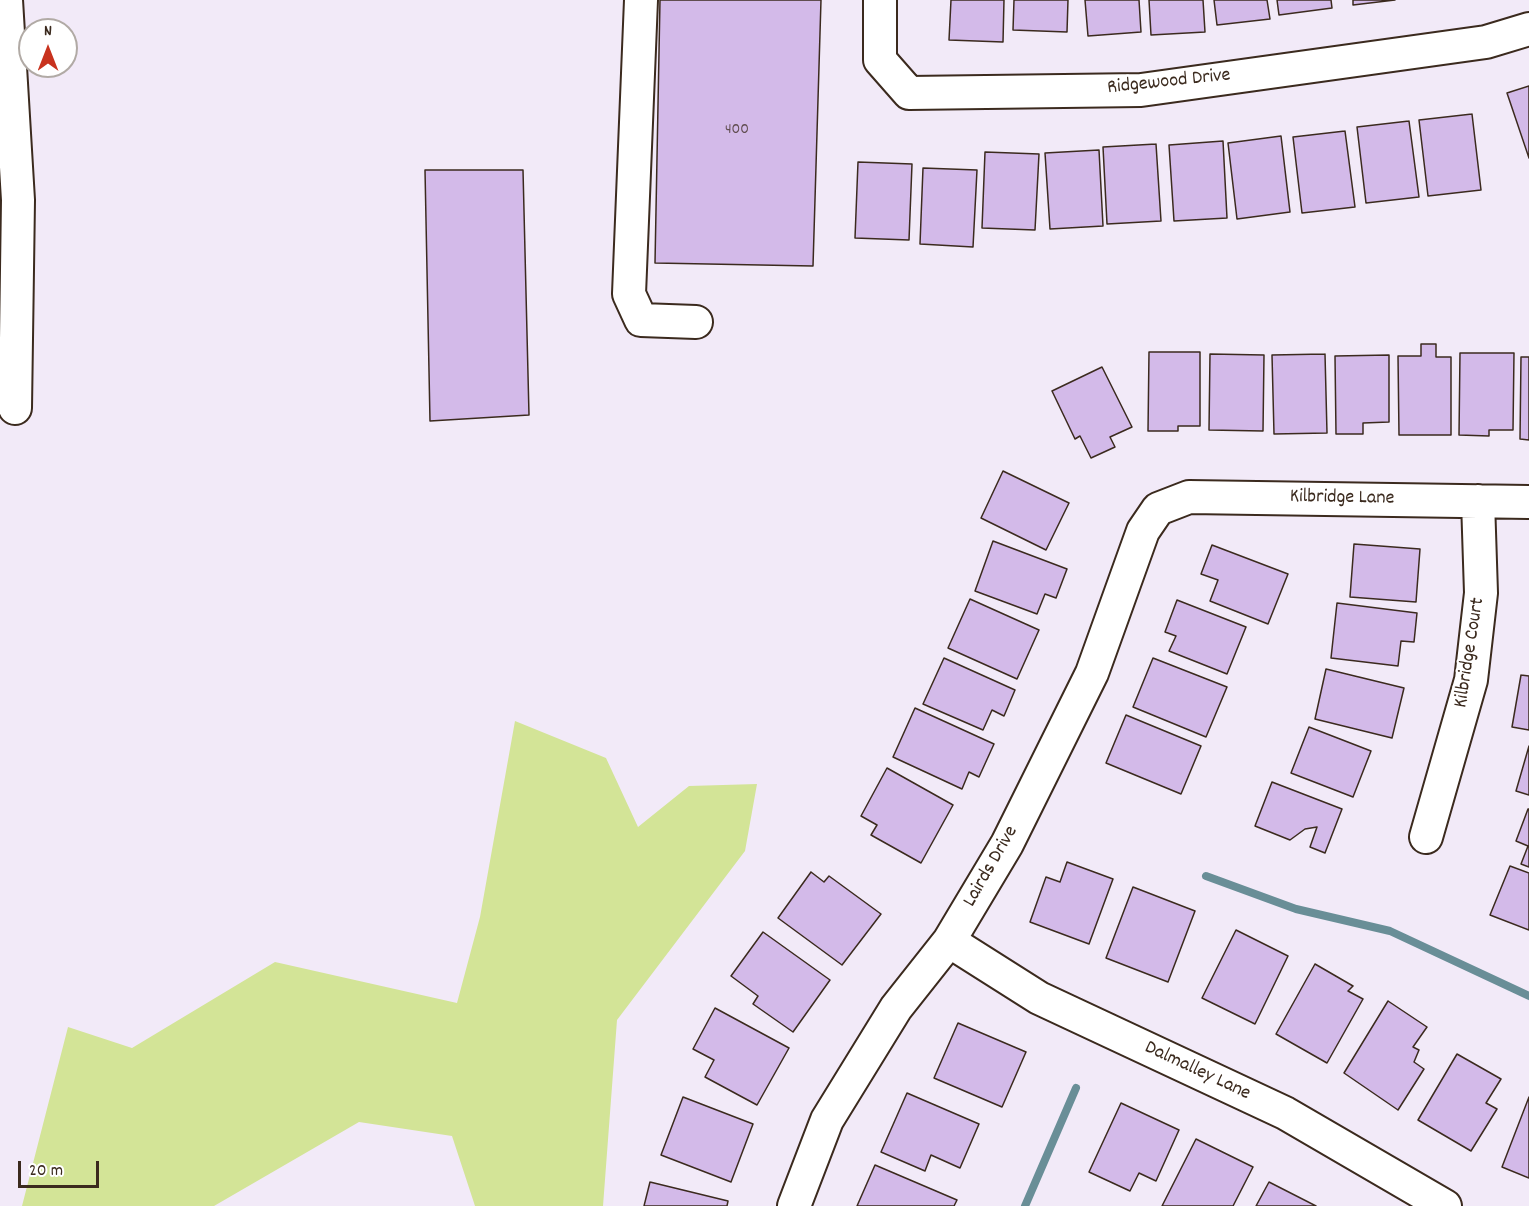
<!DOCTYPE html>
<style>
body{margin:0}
#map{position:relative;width:1529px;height:1206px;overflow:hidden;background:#f2eaf8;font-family:Dekko,sans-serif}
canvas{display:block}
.north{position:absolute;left:18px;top:18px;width:60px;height:60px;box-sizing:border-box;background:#fff;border:2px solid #b1aaa5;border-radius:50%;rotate:0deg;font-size:16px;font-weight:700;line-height:24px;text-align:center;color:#3b2a1e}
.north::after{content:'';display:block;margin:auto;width:21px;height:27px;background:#c8321e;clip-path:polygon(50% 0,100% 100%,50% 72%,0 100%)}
.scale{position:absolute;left:18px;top:1161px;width:81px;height:27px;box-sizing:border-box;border:3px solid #3b2a1e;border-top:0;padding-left:8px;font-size:18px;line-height:21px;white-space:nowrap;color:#3b2a1e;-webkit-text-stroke:4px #fff;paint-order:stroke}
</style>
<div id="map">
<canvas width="1529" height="1206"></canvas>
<div class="north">N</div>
<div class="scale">20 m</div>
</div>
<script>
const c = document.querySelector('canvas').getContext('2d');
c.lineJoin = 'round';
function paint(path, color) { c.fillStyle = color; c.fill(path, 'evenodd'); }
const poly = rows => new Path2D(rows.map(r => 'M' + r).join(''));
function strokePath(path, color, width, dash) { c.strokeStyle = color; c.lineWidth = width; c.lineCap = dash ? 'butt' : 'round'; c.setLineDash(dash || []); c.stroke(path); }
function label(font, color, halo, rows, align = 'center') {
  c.font = font + ' Dekko,sans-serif'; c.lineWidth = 4.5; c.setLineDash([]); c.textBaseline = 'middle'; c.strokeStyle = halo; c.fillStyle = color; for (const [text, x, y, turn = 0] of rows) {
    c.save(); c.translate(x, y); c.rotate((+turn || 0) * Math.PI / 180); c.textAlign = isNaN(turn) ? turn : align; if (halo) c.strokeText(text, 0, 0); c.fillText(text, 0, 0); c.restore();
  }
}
const green = poly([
 [515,721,606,758,638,827,689,786,757,784,745,851,617,1020,603,1206,475,1206,452,1136,359,1122,214,1206,22,1206,68,1027,132,1048,275,962,457,1003,480,917]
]);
const stream = poly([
 [1206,876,1296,909,1390,931,1529,996],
 [1025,1206,1076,1088]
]);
const building = poly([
 [660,0,821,0,813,266,655,263,660,0],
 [951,0,1004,0,1003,42,949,40,951,0],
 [1014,0,1068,0,1067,32,1013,30,1014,0],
 [1085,0,1139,0,1141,32,1088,36,1085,0],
 [1149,0,1203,0,1205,32,1151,35,1149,0],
 [1214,0,1267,0,1270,19,1217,25,1214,0],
 [1277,0,1331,0,1332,8,1279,15,1277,0],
 [1353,0,1395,0,1353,5,1353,0],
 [1529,86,1529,158,1507,93,1529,86],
 [1472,114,1481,190,1428,196,1419,120,1472,114],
 [1409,121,1419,197,1366,203,1357,127,1409,121],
 [1345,131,1355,207,1302,213,1293,137,1345,131],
 [1281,136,1290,212,1237,219,1228,143,1281,136],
 [1223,141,1227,218,1174,221,1169,145,1223,141],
 [1156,144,1161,221,1107,224,1103,147,1156,144],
 [1099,150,1103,226,1050,229,1045,153,1099,150],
 [985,152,1039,154,1035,230,982,228,985,152],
 [858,162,912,164,909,240,855,238,858,162],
 [923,168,977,170,973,247,920,244,923,168],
 [425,170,523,170,529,415,430,421,425,170],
 [1421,344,1436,344,1436,357,1451,357,1451,435,1399,435,1398,356,1421,356,1421,344],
 [1149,352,1200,352,1200,426,1178,426,1178,431,1148,431,1149,352],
 [1460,353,1514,353,1513,430,1489,430,1489,436,1459,435,1460,353],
 [1210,354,1264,355,1263,431,1209,430,1210,354],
 [1325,354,1327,433,1274,434,1272,355,1325,354],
 [1389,355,1389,422,1363,423,1363,434,1336,434,1335,356,1389,355],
 [1521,357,1529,357,1529,440,1520,439,1521,357],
 [1102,367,1132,427,1110,437,1115,447,1091,458,1080,436,1075,439,1052,391,1102,367],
 [1003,471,1069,503,1046,550,981,518,1003,471],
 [993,541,1067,569,1056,598,1045,594,1037,614,975,591,993,541],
 [1354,544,1420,549,1416,602,1350,597,1354,544],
 [1212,545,1288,574,1268,624,1210,601,1218,580,1201,574,1212,545],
 [970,599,1039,630,1017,679,948,648,970,599],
 [1177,600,1246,627,1227,674,1169,651,1176,636,1165,632,1177,600],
 [1337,603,1417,613,1414,642,1401,641,1398,666,1331,658,1337,603],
 [944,658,1015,690,1004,716,992,710,983,730,923,704,944,658],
 [1153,658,1227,687,1206,737,1133,707,1153,658],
 [1326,669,1404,688,1392,738,1315,719,1326,669],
 [1521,675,1529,676,1529,730,1512,727,1521,675],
 [915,708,994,744,979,777,969,772,962,789,893,757,915,708],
 [1126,715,1201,746,1181,794,1106,763,1126,715],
 [1309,727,1371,751,1353,797,1291,773,1309,727],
 [1529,746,1529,795,1516,791,1529,746],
 [887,768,953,805,921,863,871,835,877,825,861,816,887,768],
 [1272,782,1342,809,1325,853,1310,847,1317,827,1305,829,1290,840,1255,826,1272,782],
 [1528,809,1529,809,1529,867,1521,864,1528,846,1516,841,1528,809],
 [1067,862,1113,879,1089,944,1030,922,1046,877,1060,882,1067,862],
 [1510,866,1529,873,1529,930,1490,915,1510,866],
 [811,872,824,882,829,876,881,914,842,965,778,918,811,872],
 [1133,887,1195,911,1168,982,1106,958,1133,887],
 [1236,930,1288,956,1255,1024,1202,998,1236,930],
 [763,932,830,980,793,1032,753,1004,758,996,731,976,763,932],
 [1315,964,1353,986,1348,991,1363,999,1327,1063,1276,1034,1315,964],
 [1388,1001,1427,1027,1413,1047,1419,1050,1414,1062,1424,1069,1398,1110,1344,1073,1388,1001],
 [715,1008,789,1048,757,1105,705,1077,714,1060,693,1049,715,1008],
 [958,1023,1026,1052,1002,1107,934,1078,958,1023],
 [1457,1054,1501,1079,1486,1103,1497,1109,1471,1151,1418,1120,1457,1054],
 [907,1093,979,1124,960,1168,931,1155,925,1171,881,1152,907,1093],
 [683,1097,753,1124,731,1182,661,1155,683,1097],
 [1529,1097,1529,1178,1502,1167,1529,1097],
 [1121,1103,1179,1130,1156,1181,1139,1173,1130,1191,1089,1172,1121,1103],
 [1196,1139,1253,1167,1233,1206,1162,1206,1196,1139],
 [875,1165,957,1200,954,1206,857,1206,875,1165],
 [650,1182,728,1201,727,1206,644,1206,650,1182],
 [1269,1182,1316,1206,1256,1206,1269,1182]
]);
const minor = poly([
 [6,0,18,200,15,408],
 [641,0,629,294,641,320,696,322],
 [880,0,880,60,909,93,1141,90,1486,42,1529,29],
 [1426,837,1471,680,1481,593,1478,501],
 [949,941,1039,998,1285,1113,1445,1206],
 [794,1206,827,1120,896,1008,949,941,1007,844,1092,673,1143,531,1158,509,1189,497,1529,502]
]);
const numberNames = [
 ["400",737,131]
];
const streetNames = [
 ["Ridgewood Drive",1169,83,-6],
 ["Kilbridge Lane",1342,499,1],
 ["Kilbridge Court",1471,653,-81],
 ["Lairds Drive",992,867,-60],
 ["Dalmalley Lane",1197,1072,25]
];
paint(green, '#d3e497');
strokePath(stream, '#698e97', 8);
paint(building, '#d3bae9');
strokePath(building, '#3b2a1e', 1.5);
strokePath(minor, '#3b2a1e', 36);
strokePath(minor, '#fff', 32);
label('16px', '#614e51', null, numberNames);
label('20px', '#3b2a1e', '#fff', streetNames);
</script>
